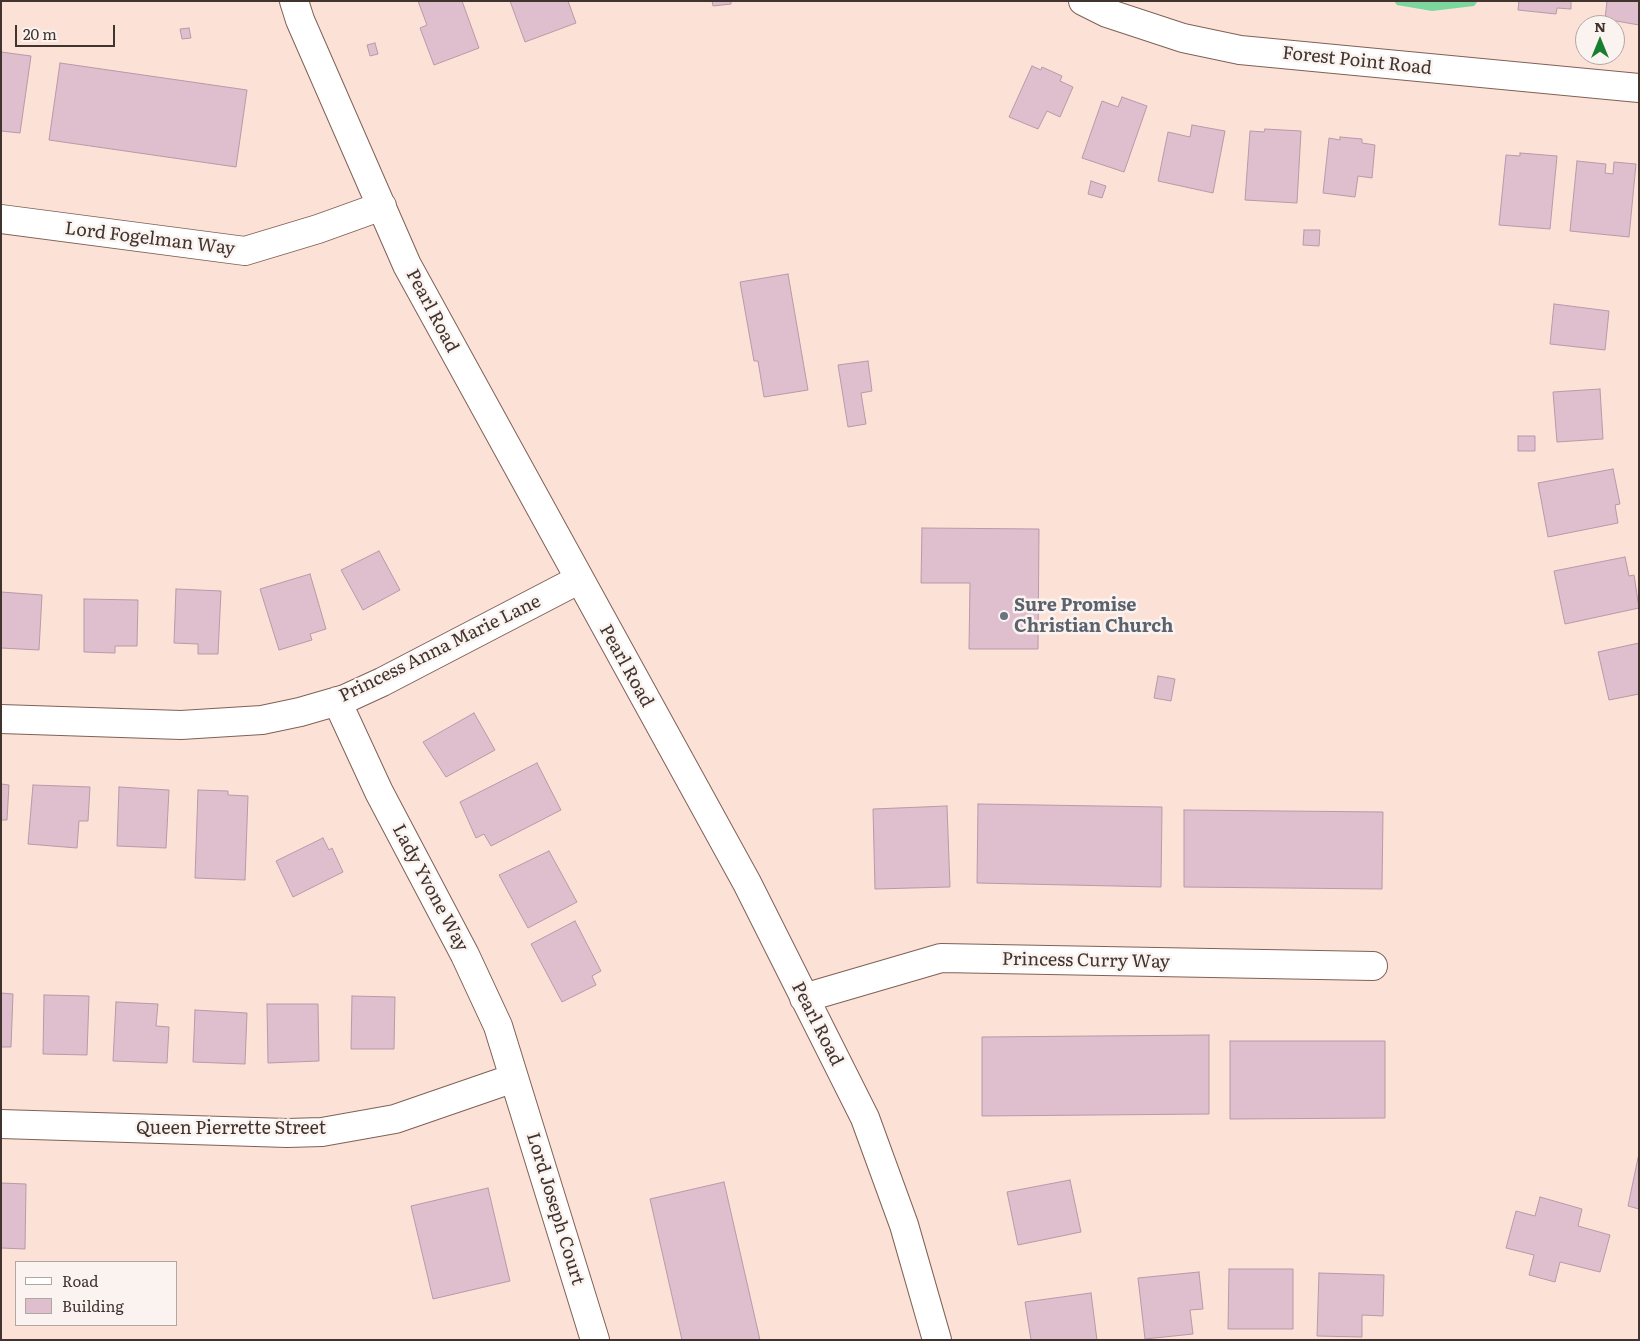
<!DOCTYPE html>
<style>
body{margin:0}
#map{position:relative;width:1640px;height:1341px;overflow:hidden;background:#fce1d6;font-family:Literata,serif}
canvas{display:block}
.frame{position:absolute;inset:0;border:2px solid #41342f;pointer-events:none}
.legend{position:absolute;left:15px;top:1261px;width:162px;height:65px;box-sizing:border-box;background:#faf3f0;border:1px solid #b0a7a3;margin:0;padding:6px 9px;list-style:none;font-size:15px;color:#41342f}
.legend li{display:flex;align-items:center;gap:10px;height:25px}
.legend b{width:25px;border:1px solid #b0a7a3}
.north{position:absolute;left:1575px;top:15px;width:50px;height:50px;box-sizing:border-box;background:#faf3f0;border:1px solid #b0a7a3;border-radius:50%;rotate:0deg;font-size:14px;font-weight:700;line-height:20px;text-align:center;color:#41342f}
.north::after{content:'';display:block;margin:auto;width:18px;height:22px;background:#197e32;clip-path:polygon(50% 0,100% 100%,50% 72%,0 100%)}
.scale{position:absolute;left:15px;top:25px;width:100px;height:22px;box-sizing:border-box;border:2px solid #41342f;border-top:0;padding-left:6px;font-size:15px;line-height:18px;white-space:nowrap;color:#41342f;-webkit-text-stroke:4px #faf3f0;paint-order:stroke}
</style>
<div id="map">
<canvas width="1640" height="1341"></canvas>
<div class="frame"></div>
<ul class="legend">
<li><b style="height:6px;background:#fff"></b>Road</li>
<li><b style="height:14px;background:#dfbece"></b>Building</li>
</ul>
<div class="north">N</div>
<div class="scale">20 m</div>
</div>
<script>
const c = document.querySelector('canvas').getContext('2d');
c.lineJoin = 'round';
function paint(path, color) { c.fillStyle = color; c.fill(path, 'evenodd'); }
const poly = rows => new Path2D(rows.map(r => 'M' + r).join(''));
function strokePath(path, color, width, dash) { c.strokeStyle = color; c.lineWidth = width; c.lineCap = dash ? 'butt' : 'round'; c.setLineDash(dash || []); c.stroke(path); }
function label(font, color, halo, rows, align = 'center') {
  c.font = font + ' Literata,serif'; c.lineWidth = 5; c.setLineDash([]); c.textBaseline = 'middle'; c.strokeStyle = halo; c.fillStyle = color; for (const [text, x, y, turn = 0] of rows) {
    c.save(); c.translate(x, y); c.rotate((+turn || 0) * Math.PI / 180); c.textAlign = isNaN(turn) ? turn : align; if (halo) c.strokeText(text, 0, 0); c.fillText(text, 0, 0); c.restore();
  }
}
const green = poly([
 [1394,1,1478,1,1474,6,1432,11,1397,5]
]);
const building = poly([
 [418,1,462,1,479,48,434,65,420,28,427,25,418,1],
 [510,1,568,1,576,23,525,42,510,1],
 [712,1,731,1,731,4,713,6,712,1],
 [1519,1,1571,1,1571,9,1557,8,1556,14,1518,10,1519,1],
 [1607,1,1639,1,1639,25,1605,19,1607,1],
 [189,28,191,38,182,39,180,29,189,28],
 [375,43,378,54,370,56,367,45,375,43],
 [1,52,31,56,20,133,1,131,1,52],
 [60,63,247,90,236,167,49,140,60,63],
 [1032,66,1041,70,1042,67,1062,76,1060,81,1073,87,1060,117,1047,111,1038,129,1009,117,1032,66],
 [1122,97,1147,106,1124,172,1082,158,1102,101,1118,107,1122,97],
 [1192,125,1225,131,1213,193,1158,181,1168,132,1190,137,1192,125],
 [1265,129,1301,131,1297,203,1245,200,1250,131,1264,132,1265,129],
 [1340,137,1362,139,1362,143,1375,145,1372,178,1358,176,1355,197,1323,193,1329,138,1340,140,1340,137],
 [1520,153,1557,156,1550,229,1499,225,1506,155,1520,156,1520,153],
 [1577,161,1606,164,1605,173,1613,174,1614,162,1636,164,1629,237,1570,231,1577,161],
 [1091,181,1106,186,1102,198,1088,194,1091,181],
 [1304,230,1320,230,1319,246,1303,245,1304,230],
 [788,274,808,390,764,397,758,361,754,361,740,282,788,274],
 [1554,304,1609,311,1605,350,1550,344,1554,304],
 [868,361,872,391,861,393,866,424,848,427,838,365,868,361],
 [1600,389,1603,439,1557,442,1553,392,1600,389],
 [1518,436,1535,436,1535,451,1518,451,1518,436],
 [1613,469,1620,504,1615,505,1618,523,1548,537,1538,483,1613,469],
 [922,528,1039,529,1038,649,969,649,970,583,921,583,922,528],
 [379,551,400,590,363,610,341,570,379,551],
 [1625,557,1629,576,1634,575,1639,608,1565,624,1554,571,1625,557],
 [310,574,326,629,310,634,312,640,279,650,260,589,310,574],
 [176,589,221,591,218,654,198,654,198,644,174,643,176,589],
 [1,592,42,595,39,650,1,648,1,592],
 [84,599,138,600,137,646,115,646,115,653,84,652,84,599],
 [1639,643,1639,694,1609,700,1598,652,1639,643],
 [1158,676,1175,679,1171,701,1154,698,1158,676],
 [474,713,495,750,446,777,423,742,474,713],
 [537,763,561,810,491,846,484,834,476,838,460,802,537,763],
 [1,784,9,785,7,820,1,820,1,784],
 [33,785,90,787,88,821,79,821,77,848,28,844,33,785],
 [119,787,169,790,166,848,117,846,119,787],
 [198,790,228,791,228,795,248,796,245,880,195,878,198,790],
 [978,804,1162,807,1161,887,977,883,978,804],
 [947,806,950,887,875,889,873,809,947,806],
 [1184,810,1383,812,1382,889,1184,887,1184,810],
 [323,838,329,850,332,848,343,872,293,897,276,861,323,838],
 [549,851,577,902,528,928,499,875,549,851],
 [575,921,601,971,592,976,596,985,562,1002,531,944,575,921],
 [1,993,13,994,11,1047,1,1047,1,993],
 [44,995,89,996,87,1055,43,1054,44,995],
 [352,996,395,997,394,1049,351,1049,352,996],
 [116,1002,158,1004,156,1026,169,1027,167,1063,113,1061,116,1002],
 [267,1004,318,1004,319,1061,268,1063,267,1004],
 [195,1010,247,1013,245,1064,193,1062,195,1010],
 [1209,1035,1209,1114,982,1116,982,1037,1209,1035],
 [1230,1041,1385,1041,1385,1118,1230,1119,1230,1041],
 [1638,1158,1639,1158,1639,1209,1628,1206,1638,1158],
 [1070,1180,1081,1232,1018,1245,1007,1192,1070,1180],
 [724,1182,760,1340,682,1340,650,1199,724,1182],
 [1,1183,26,1184,25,1249,1,1248,1,1183],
 [488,1188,510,1281,433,1299,411,1206,488,1188],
 [1540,1197,1582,1209,1578,1226,1610,1235,1600,1272,1560,1262,1555,1282,1529,1275,1534,1255,1506,1248,1516,1211,1535,1216,1540,1197],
 [1229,1269,1293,1269,1293,1329,1228,1329,1229,1269],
 [1199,1272,1203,1309,1190,1310,1193,1334,1145,1339,1138,1278,1199,1272],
 [1319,1273,1384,1275,1383,1316,1362,1315,1362,1337,1317,1336,1319,1273],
 [1091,1293,1097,1340,1031,1340,1025,1302,1091,1293]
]);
const minor = poly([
 [294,1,300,20,407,265,747,883,865,1118,904,1225,937,1340],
 [1083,1,1107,13,1183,38,1240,50,1639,88],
 [1,219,245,251,318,229,382,206],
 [337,701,379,792,465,955,498,1026,595,1340],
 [1,719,181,725,262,720,300,712,345,699,382,682,578,580],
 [804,998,941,958,1373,966],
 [1,1124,287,1133,322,1132,395,1119,514,1078]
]);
const markers = [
 [1004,616,5,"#6b7280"]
];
const streetNames = [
 ["Forest Point Road",1357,61,6],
 ["Lord Fogelman Way",150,239,7],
 ["Pearl Road",432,311,62],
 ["Princess Anna Marie Lane",440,649,-26],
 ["Pearl Road",626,666,61],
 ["Lady Yvone Way",430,888,62],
 ["Princess Curry Way",1086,961,1],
 ["Pearl Road",817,1024,63],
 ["Queen Pierrette Street",231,1129],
 ["Lord Joseph Court",555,1209,73]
];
const worshipNames = [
 ["Sure Promise",1014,606],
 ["Christian Church",1014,627]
];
paint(green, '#7cd79e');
paint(building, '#dfbece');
strokePath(building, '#b899a9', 1);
strokePath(minor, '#7f6156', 30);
strokePath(minor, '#fff', 28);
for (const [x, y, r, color] of markers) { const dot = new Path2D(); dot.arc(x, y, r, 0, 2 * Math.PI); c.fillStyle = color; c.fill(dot); strokePath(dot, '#faf3f0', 2); }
label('18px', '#41342f', '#faf3f0', streetNames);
label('bold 18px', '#5b616d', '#faf3f0', worshipNames, 'left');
</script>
